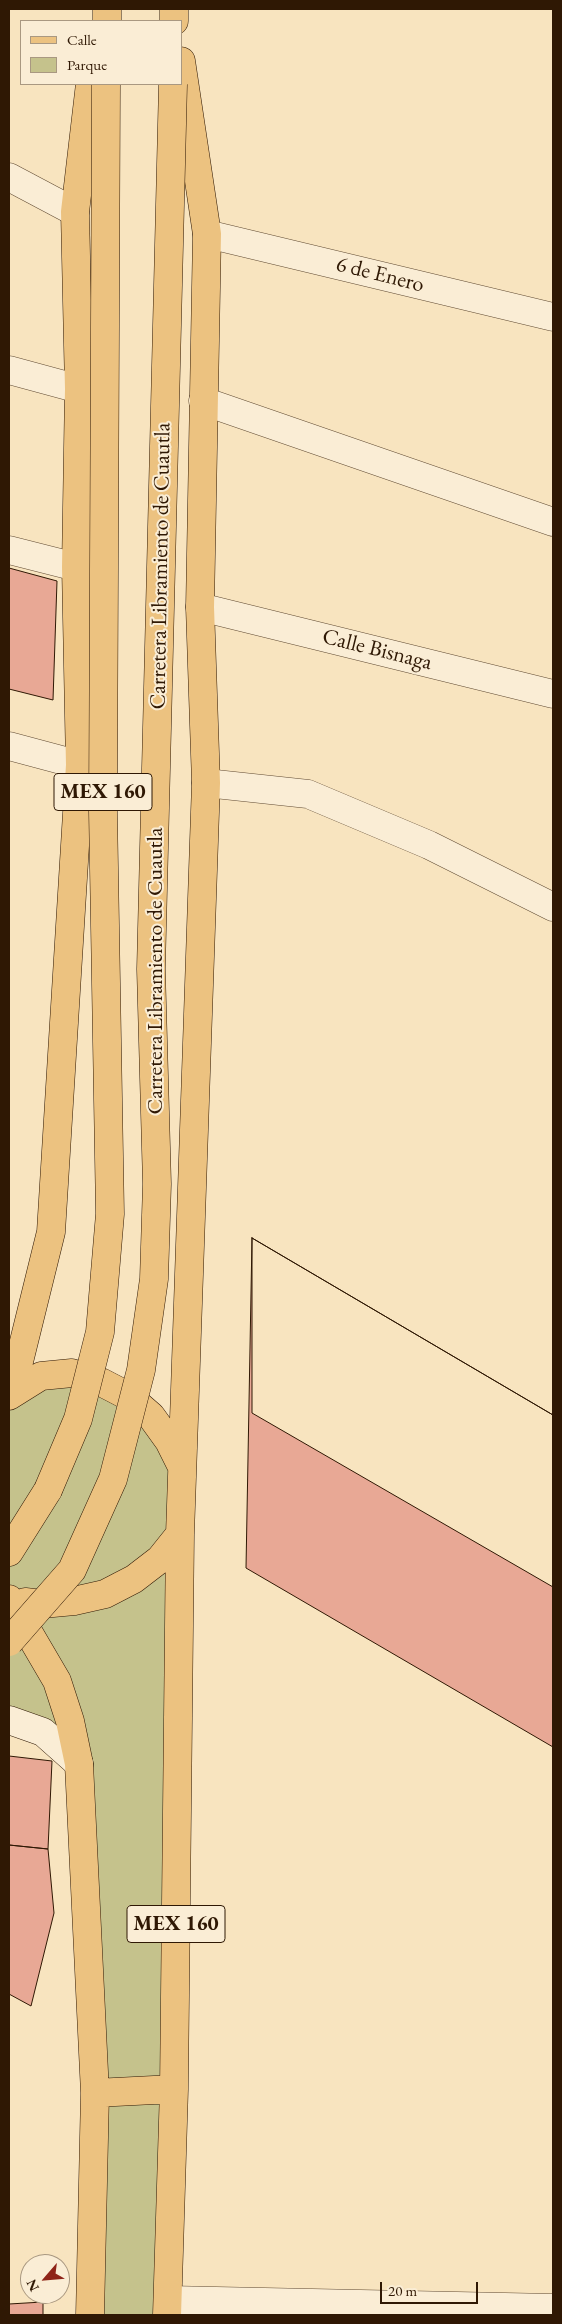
<!DOCTYPE html>
<style>
body{margin:0}
#map{position:relative;width:562px;height:2324px;overflow:hidden;background:#f8e4bf;font-family:"EB Garamond",serif}
canvas{display:block}
.frame{position:absolute;inset:0;border:10px solid #2f1804;pointer-events:none}
.legend{position:absolute;left:20px;top:20px;width:162px;height:65px;box-sizing:border-box;background:#faedd5;border:1px solid #a99881;margin:0;padding:6px 9px;list-style:none;font-size:15px;color:#2f1804}
.legend li{display:flex;align-items:center;gap:10px;height:25px}
.legend b{width:25px;border:1px solid #a99881}
.north{position:absolute;left:20px;top:2254px;width:50px;height:50px;box-sizing:border-box;background:#faedd5;border:1px solid #a99881;border-radius:50%;rotate:243deg;font-size:14px;font-weight:700;line-height:20px;text-align:center;color:#2f1804}
.north::after{content:'';display:block;margin:auto;width:18px;height:22px;background:#8f2418;clip-path:polygon(50% 0,100% 100%,50% 72%,0 100%)}
.scale{position:absolute;left:380px;top:2282px;width:98px;height:22px;box-sizing:border-box;border:2px solid #2f1804;border-top:0;padding-left:6px;font-size:15px;line-height:18px;white-space:nowrap;color:#2f1804;-webkit-text-stroke:4px #faedd5;paint-order:stroke}
</style>
<div id="map">
<canvas width="562" height="2324"></canvas>
<div class="frame"></div>
<ul class="legend">
<li><b style="height:6px;background:#ecc280"></b>Calle</li>
<li><b style="height:14px;background:#c5c28c"></b>Parque</li>
</ul>
<div class="north">N</div>
<div class="scale">20 m</div>
</div>
<script>
const c = document.querySelector('canvas').getContext('2d');
c.lineJoin = 'round';
function paint(path, color) { c.fillStyle = color; c.fill(path, 'evenodd'); }
const poly = rows => new Path2D(rows.map(r => 'M' + r).join(''));
function strokePath(path, color, width, dash) { c.strokeStyle = color; c.lineWidth = width; c.lineCap = dash ? 'butt' : 'round'; c.setLineDash(dash || []); c.stroke(path); }
function label(font, color, halo, rows, align = 'center') {
  c.font = font + ' "EB Garamond",serif'; c.lineWidth = 4; c.setLineDash([]); c.textBaseline = 'middle'; c.strokeStyle = halo; c.fillStyle = color; for (const [text, x, y, turn = 0] of rows) {
    c.save(); c.translate(x, y); c.rotate((+turn || 0) * Math.PI / 180); c.textAlign = isNaN(turn) ? turn : align; if (halo) c.strokeText(text, 0, 0); c.fillText(text, 0, 0); c.restore();
  }
}
const green = poly([
 [72,1373,169,1441,167,2315,90,2315,79,1764,9,1720,9,1396]
]);
const building = poly([
 [9,568,57,581,53,700,9,689,9,568],
 [252,1238,553,1415,553,1587,252,1413,252,1238],
 [252,1238,553,1415,553,1747,246,1568,252,1238],
 [9,1756,52,1761,48,1849,9,1845,9,1756],
 [9,1845,48,1849,54,1913,31,2006,9,1994,9,1845],
 [43,2302,43,2315,9,2315,9,2304,43,2302]
]);
const street = poly([
 [9,177,75,212],
 [207,234,553,317],
 [9,370,79,389],
 [203,401,553,522],
 [9,550,76,567],
 [200,607,553,694],
 [9,746,80,765],
 [206,783,308,794,429,845,553,907],
 [168,2300,553,2308]
]);
const secondary = poly([
 [9,1720,43,1732,79,1764]
]);
const primary = poly([
 [11,1394,51,1232,80,765,76,567,79,389,75,212,90,84],
 [9,1396,41,1376,72,1373,101,1382,128,1396,151,1416,169,1441,182,1467],
 [9,1599,57,1681,70,1721,79,1764,95,2093,90,2315],
 [25,1602,42,1604,74,1601,105,1594,134,1579,160,1559,180,1534],
 [95,2093,174,2089],
 [167,2315,174,2089,180,1534,206,783,200,607,207,234,181,61]
]);
const highway = poly([
 [107,21,107,9],
 [174,21,174,9],
 [9,1552,48,1490]
]);
const highwayBridge = poly([
 [48,1490,78,1419,100,1332,110,1214,103,810,106,84],
 [9,1642,72,1570,113,1479,141,1370,154,1279,157,1184,151,969,173,84]
]);
const shields = [
 [103,792,98],
 [176,1924,98]
];
const shieldNames = [
 ["MEX 160",103,792],
 ["MEX 160",176,1924]
];
const streetNames = [
 ["6 de Enero",380,275,14],
 ["Carretera Libramiento de Cuautla",161,566,-89],
 ["Calle Bisnaga",377,650,14],
 ["Carretera Libramiento de Cuautla",156,971,-90]
];
paint(green, '#c5c28c');
paint(building, '#e8a895');
strokePath(building, '#2f1804', 1);
strokePath(street, '#614b33', 29);
strokePath(secondary, '#2f1804', 29);
strokePath(primary, '#2f1804', 29);
strokePath(highway, '#2f1804', 29);
strokePath(street, '#faedd5', 28);
strokePath(secondary, '#faedd5', 28);
strokePath(primary, '#ecc280', 28);
strokePath(highway, '#ecc280', 28);
strokePath(highwayBridge, '#2f1804', 29, []);
strokePath(highwayBridge, '#ecc280', 28);
for (const [x, y, w] of shields) { const box = new Path2D(); box.roundRect(x - w / 2, y - 18.5, w, 37, 4); c.fillStyle = '#faedd5'; c.fill(box); strokePath(box, '#2f1804', 1); }
label('bold 21px', '#2f1804', null, shieldNames);
label('22px', '#2f1804', '#faedd5', streetNames);
</script>
